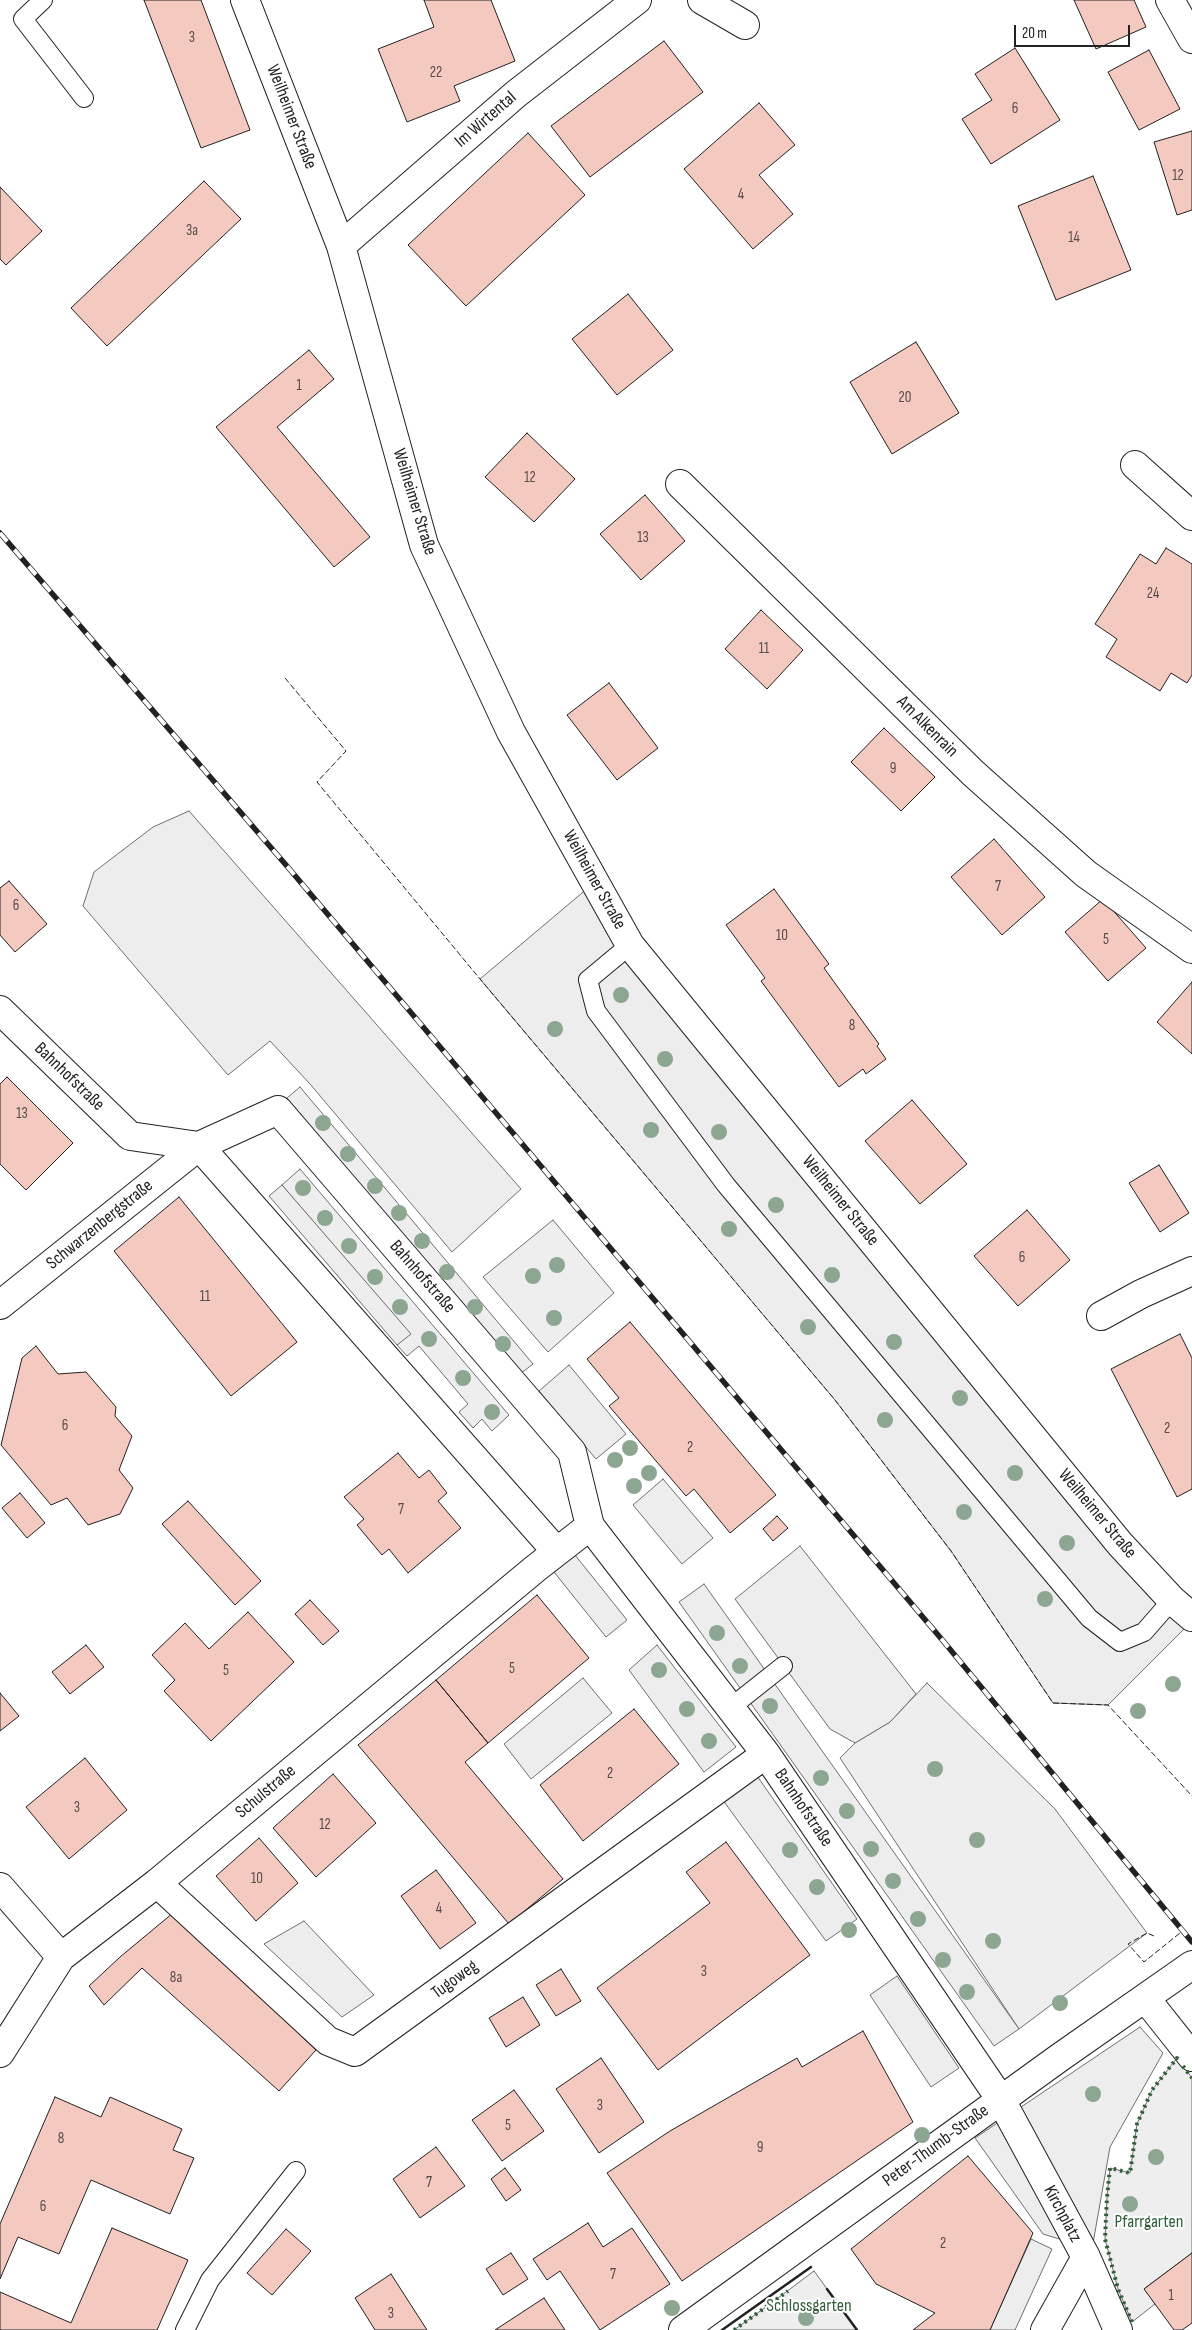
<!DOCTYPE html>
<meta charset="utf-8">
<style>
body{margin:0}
#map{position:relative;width:1192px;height:2330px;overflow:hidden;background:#fff;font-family:"Sofia Sans Condensed",sans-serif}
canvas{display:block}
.scale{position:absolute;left:1014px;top:25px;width:116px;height:22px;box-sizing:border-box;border:2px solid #222;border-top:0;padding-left:6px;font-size:15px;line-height:18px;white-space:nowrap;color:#222;-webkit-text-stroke:4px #fff;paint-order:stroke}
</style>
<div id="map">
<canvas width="1192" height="2330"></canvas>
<div class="scale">20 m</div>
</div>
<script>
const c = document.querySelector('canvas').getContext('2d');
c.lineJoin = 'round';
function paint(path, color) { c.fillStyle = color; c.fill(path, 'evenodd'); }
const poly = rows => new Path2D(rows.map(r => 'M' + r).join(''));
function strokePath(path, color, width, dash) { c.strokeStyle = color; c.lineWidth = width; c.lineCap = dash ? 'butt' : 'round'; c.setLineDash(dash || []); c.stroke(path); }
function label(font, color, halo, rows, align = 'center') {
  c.font = font + ' "Sofia Sans Condensed",sans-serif'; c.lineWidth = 4; c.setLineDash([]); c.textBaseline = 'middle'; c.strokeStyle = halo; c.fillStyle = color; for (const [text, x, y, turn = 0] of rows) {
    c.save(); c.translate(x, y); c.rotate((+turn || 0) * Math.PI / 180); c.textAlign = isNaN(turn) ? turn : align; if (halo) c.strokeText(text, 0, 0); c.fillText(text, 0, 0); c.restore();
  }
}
const green = poly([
 [300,1087,533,1364,520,1374,287,1098,300,1087],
 [300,1169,509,1415,492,1431,482,1419,473,1428,459,1412,468,1404,419,1346,407,1356,397,1345,410,1334,282,1185,300,1169],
 [553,1220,614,1293,548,1352,483,1277,553,1220],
 [927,1683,1055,1809,1147,1933,1019,2029,840,1758,855,1743,890,1722,927,1683],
 [1177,2058,1192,2078,1192,2253,1145,2288,1155,2304,1132,2322,1118,2289,1105,2239,1107,2197,1110,2168,1130,2173,1137,2124,1152,2090,1177,2058],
 [814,2271,857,2330,734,2330,770,2304,814,2271]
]);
const parking = poly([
 [189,811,521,1189,452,1252,310,1084,270,1041,228,1075,83,906,94,872,153,827,189,811],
 [595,882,1192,1621,1108,1705,1053,1703,951,1551,835,1400,480,979,595,882],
 [282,1185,411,1334,397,1345,269,1196,282,1185],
 [569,1365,626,1434,596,1459,539,1391,569,1365],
 [663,1479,713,1538,682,1564,633,1505,663,1479],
 [800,1546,916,1694,890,1722,855,1743,830,1729,735,1599,800,1546],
 [575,1555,627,1620,606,1637,554,1572,575,1555],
 [704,1584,1019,2029,994,2046,679,1602,704,1584],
 [657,1645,736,1747,704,1772,629,1670,657,1645],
 [583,1678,612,1713,531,1779,504,1744,583,1678],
 [755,1773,857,1919,826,1941,722,1799,755,1773],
 [304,1921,374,1995,342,2017,264,1944,304,1921],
 [897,1976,959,2068,931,2087,870,1995,897,1976],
 [1140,2027,1163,2053,1110,2147,1092,2249,1043,2234,975,2138,1140,2027],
 [1031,2239,1052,2249,1015,2330,990,2330,1031,2239]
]);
const building = poly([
 [144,0,201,0,250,130,201,148,144,0],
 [424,0,491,0,515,61,454,86,460,101,407,122,378,49,434,27,424,0],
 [1074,0,1134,0,1146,27,1096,49,1074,0],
 [664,41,703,92,590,177,551,126,664,41],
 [1015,48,1060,120,991,164,962,119,992,100,975,74,1015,48],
 [1149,50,1180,109,1139,130,1108,72,1149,50],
 [759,103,795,145,759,175,793,214,753,249,684,169,759,103],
 [1192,131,1192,210,1177,215,1154,142,1192,131],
 [528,133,585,195,466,306,408,245,528,133],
 [1093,176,1131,270,1056,300,1018,206,1093,176],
 [204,181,241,219,107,346,71,308,204,181],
 [0,187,42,231,6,265,0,259,0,187],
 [628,294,673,350,617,395,572,339,628,294],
 [916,342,959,413,892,454,850,382,916,342],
 [309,350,334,379,277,427,370,537,334,567,216,427,309,350],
 [527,433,575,479,534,522,485,477,527,433],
 [645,495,685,541,641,580,600,534,645,495],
 [1166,548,1192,564,1192,675,1187,683,1171,673,1160,691,1106,657,1117,639,1095,624,1140,554,1156,564,1166,548],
 [761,610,803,650,767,689,725,649,761,610],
 [609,683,658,748,617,780,567,715,609,683],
 [884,728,935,777,901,811,851,762,884,728],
 [994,839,1045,897,1002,935,951,877,994,839],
 [9,881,47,924,15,952,0,935,0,888,9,881],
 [774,889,829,964,824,968,879,1044,877,1046,886,1059,866,1074,863,1069,839,1087,761,981,765,978,726,925,774,889],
 [1103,899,1146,948,1108,981,1065,932,1103,899],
 [1192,982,1192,1054,1157,1022,1192,982],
 [7,1077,73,1143,26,1190,0,1164,0,1084,7,1077],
 [912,1100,967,1164,920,1204,865,1141,912,1100],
 [1159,1165,1189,1213,1160,1232,1129,1183,1159,1165],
 [179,1197,297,1342,231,1396,114,1251,179,1197],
 [1027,1210,1070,1260,1018,1306,974,1256,1027,1210],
 [630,1322,776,1495,730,1533,694,1489,686,1496,609,1406,619,1398,587,1359,630,1322],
 [1180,1334,1192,1358,1192,1489,1177,1497,1111,1369,1180,1334],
 [36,1346,58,1374,86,1372,116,1407,115,1416,132,1436,119,1470,133,1488,120,1514,88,1525,67,1498,51,1505,1,1445,22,1358,36,1346],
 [398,1453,419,1478,429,1470,447,1493,438,1501,461,1528,408,1573,389,1549,382,1555,357,1525,364,1519,344,1497,398,1453],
 [20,1493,45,1523,27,1538,2,1508,20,1493],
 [188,1501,261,1581,235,1605,162,1524,188,1501],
 [777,1516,788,1528,773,1541,763,1529,777,1516],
 [537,1595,589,1658,488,1743,436,1680,537,1595],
 [310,1600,339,1631,323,1645,295,1614,310,1600],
 [248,1612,294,1662,211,1741,164,1691,175,1680,152,1655,185,1623,209,1649,248,1612],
 [86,1645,104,1667,70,1694,52,1672,86,1645],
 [436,1680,488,1743,465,1762,563,1879,509,1924,358,1745,436,1680],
 [0,1693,19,1716,0,1731,0,1693],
 [634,1709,679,1764,583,1841,540,1785,634,1709],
 [85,1758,127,1810,69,1859,26,1807,85,1758],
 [333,1774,376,1823,316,1877,273,1828,333,1774],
 [259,1838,298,1883,256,1921,216,1876,259,1838],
 [726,1842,810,1955,658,2070,597,1988,710,1903,686,1872,726,1842],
 [436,1870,476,1923,440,1949,401,1896,436,1870],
 [173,1913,316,2050,279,2091,142,1968,104,2005,89,1986,120,1957,173,1913],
 [561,1969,581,2001,556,2016,536,1985,561,1969],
 [523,1997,540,2025,506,2047,489,2018,523,1997],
 [863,2031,913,2122,682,2281,607,2173,670,2131,797,2058,802,2067,863,2031],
 [601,2058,644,2122,599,2153,556,2089,601,2058],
 [514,2090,544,2131,502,2161,472,2120,514,2090],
 [55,2097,101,2117,110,2097,182,2129,173,2150,194,2158,170,2214,91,2180,59,2254,18,2237,0,2279,0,2224,55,2097],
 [436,2147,465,2186,420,2218,393,2179,436,2147],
 [968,2156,1033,2233,990,2330,913,2330,935,2313,876,2284,851,2249,968,2156],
 [505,2168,521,2190,506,2201,491,2179,505,2168],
 [588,2223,603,2247,632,2228,670,2284,600,2330,560,2271,547,2280,533,2259,588,2223],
 [112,2228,188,2260,157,2330,0,2330,0,2292,71,2323,112,2228],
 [286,2229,311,2251,272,2295,247,2273,286,2229],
 [511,2253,528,2279,503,2295,486,2269,511,2253],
 [1192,2253,1192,2323,1182,2330,1174,2330,1144,2289,1192,2253],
 [391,2274,427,2330,375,2330,355,2298,391,2274],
 [544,2298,565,2330,495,2330,544,2298]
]);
const lane = poly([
 [43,0,23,19,84,98],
 [630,945,588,980,596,1011,726,1185,1089,1618,1120,1642,1144,1632,1172,1600],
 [730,1708,783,1666],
 [185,2330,210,2280,296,2171]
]);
const street = poly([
 [245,0,341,246,424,545,511,732,630,945,1120,1544,1172,1600,1192,1617],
 [702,0,745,25],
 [1170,0,1192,39],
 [341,246,516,94,637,0],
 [1135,465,1192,516],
 [680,484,973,773,1086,874,1192,949],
 [0,1010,130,1136,199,1146,278,1110,572,1452,590,1526,766,1754,1001,2100,1086,2257,1118,2330],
 [199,1146,556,1551],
 [0,1305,199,1146],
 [1101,1316,1141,1294,1192,1271],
 [157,1883,328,2041,355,2052,766,1754],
 [0,1887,61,1957],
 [1146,1999,1192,2057],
 [0,2053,61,1957,157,1883,536,1568,590,1526],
 [683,2330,1059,2058,1192,1965],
 [1045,2330,1086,2257]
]);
const rail = poly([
 [0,533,286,865,944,1642,1192,1942]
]);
const hedge = poly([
 [1183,2066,1192,2078],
 [1132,2322,1118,2289,1105,2239,1107,2197,1110,2168,1130,2173,1137,2124,1152,2090,1177,2058,1179,2060],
 [734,2330,788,2291]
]);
const fence = poly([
 [285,678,346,751,317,782,480,979,835,1400,951,1551,1053,1703,1108,1705,1192,1796],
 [1154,1936,1147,1933,1128,1944,1144,1962,1180,1933]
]);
const wall = poly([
 [827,2289,857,2330],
 [722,2330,811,2267]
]);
const trees = [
 [621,995],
 [555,1029],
 [665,1059],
 [323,1123],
 [651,1130],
 [719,1132],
 [348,1154],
 [375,1186],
 [303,1188],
 [776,1205],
 [399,1213],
 [325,1218],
 [729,1229],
 [422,1241],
 [349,1246],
 [557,1265],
 [447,1272],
 [832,1275],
 [533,1276],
 [375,1277],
 [400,1307],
 [475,1307],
 [554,1318],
 [808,1327],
 [429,1339],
 [894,1342],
 [503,1344],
 [463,1378],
 [960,1398],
 [492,1412],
 [885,1420],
 [630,1448],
 [615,1460],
 [649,1473],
 [1015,1473],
 [634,1486],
 [964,1512],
 [1067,1543],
 [1045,1599],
 [717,1633],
 [740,1666],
 [659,1670],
 [1173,1684],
 [770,1706],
 [687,1709],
 [1138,1711],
 [709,1741],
 [935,1769],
 [821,1778],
 [847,1811],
 [977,1840],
 [871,1849],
 [790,1850],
 [893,1881],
 [817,1887],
 [918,1919],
 [849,1930],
 [993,1941],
 [943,1960],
 [967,1992],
 [1060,2003],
 [1093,2094],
 [922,2135],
 [1156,2157],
 [1130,2204],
 [672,2308],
 [806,2318]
];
const numberNames = [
 ["3",192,38],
 ["22",436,73],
 ["6",1015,109],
 ["12",1178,176],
 ["4",741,195],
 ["3a",192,231],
 ["14",1074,238],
 ["1",299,386],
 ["20",905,398],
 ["12",530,478],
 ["13",643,538],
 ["24",1153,594],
 ["11",764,649],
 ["9",893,769],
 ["7",998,887],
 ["6",16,906],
 ["10",782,936],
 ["5",1106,940],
 ["8",852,1026],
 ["13",22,1114],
 ["6",1022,1258],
 ["11",205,1297],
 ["6",65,1426],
 ["2",1167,1429],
 ["2",690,1448],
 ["7",401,1510],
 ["5",512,1669],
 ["5",226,1671],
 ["2",610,1774],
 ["3",77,1808],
 ["12",325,1825],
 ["10",257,1879],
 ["4",439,1909],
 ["3",704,1972],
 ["8a",176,1978],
 ["3",600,2106],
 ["5",508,2126],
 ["8",61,2139],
 ["9",760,2148],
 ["7",429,2183],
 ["6",43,2207],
 ["2",943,2244],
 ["7",613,2275],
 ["1",1171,2296],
 ["3",391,2314]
];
const streetNames = [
 ["Weilheimer Straße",291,117,69],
 ["Im Wirtental",486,120,-41],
 ["Weilheimer Straße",414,502,73],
 ["Am Alkenrain",927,727,45],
 ["Weilheimer Straße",594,880,61],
 ["Bahnhofstraße",69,1077,44],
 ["Weilheimer Straße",840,1201,51],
 ["Schwarzenbergstraße",100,1225,-39],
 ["Bahnhofstraße",422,1277,49],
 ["Weilheimer Straße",1097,1514,50],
 ["Schulstraße",266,1792,-40],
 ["Bahnhofstraße",803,1808,56],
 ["Tugoweg",455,1980,-36],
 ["Peter-Thumb-Straße",936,2146,-36],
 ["Kirchplatz",1062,2214,62]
];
const parkNames = [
 ["Pfarrgarten",1149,2222],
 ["Schlossgarten",809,2306]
];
paint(green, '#eee');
strokePath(green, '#6f6f6f', 1);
paint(parking, '#ededed');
strokePath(parking, '#6f6f6f', 1);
paint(building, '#f3c9c0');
strokePath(building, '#222', 1);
strokePath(lane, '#222', 20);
strokePath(street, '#222', 30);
strokePath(lane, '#fff', 18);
strokePath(street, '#fff', 28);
strokePath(rail, '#222', 5.5);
strokePath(rail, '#fff', 4, [11]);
strokePath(hedge, '#2f5e38', 4, [2.5, 4]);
strokePath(fence, '#222', 1, [6, 2.5]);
strokePath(wall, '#222', 2.5);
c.fillStyle = '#8da692';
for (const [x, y] of trees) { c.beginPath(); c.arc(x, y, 8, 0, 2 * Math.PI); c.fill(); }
label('15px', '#564c4a', null, numberNames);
label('18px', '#222', '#fff', streetNames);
label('18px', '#2f5e38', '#fff', parkNames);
</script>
